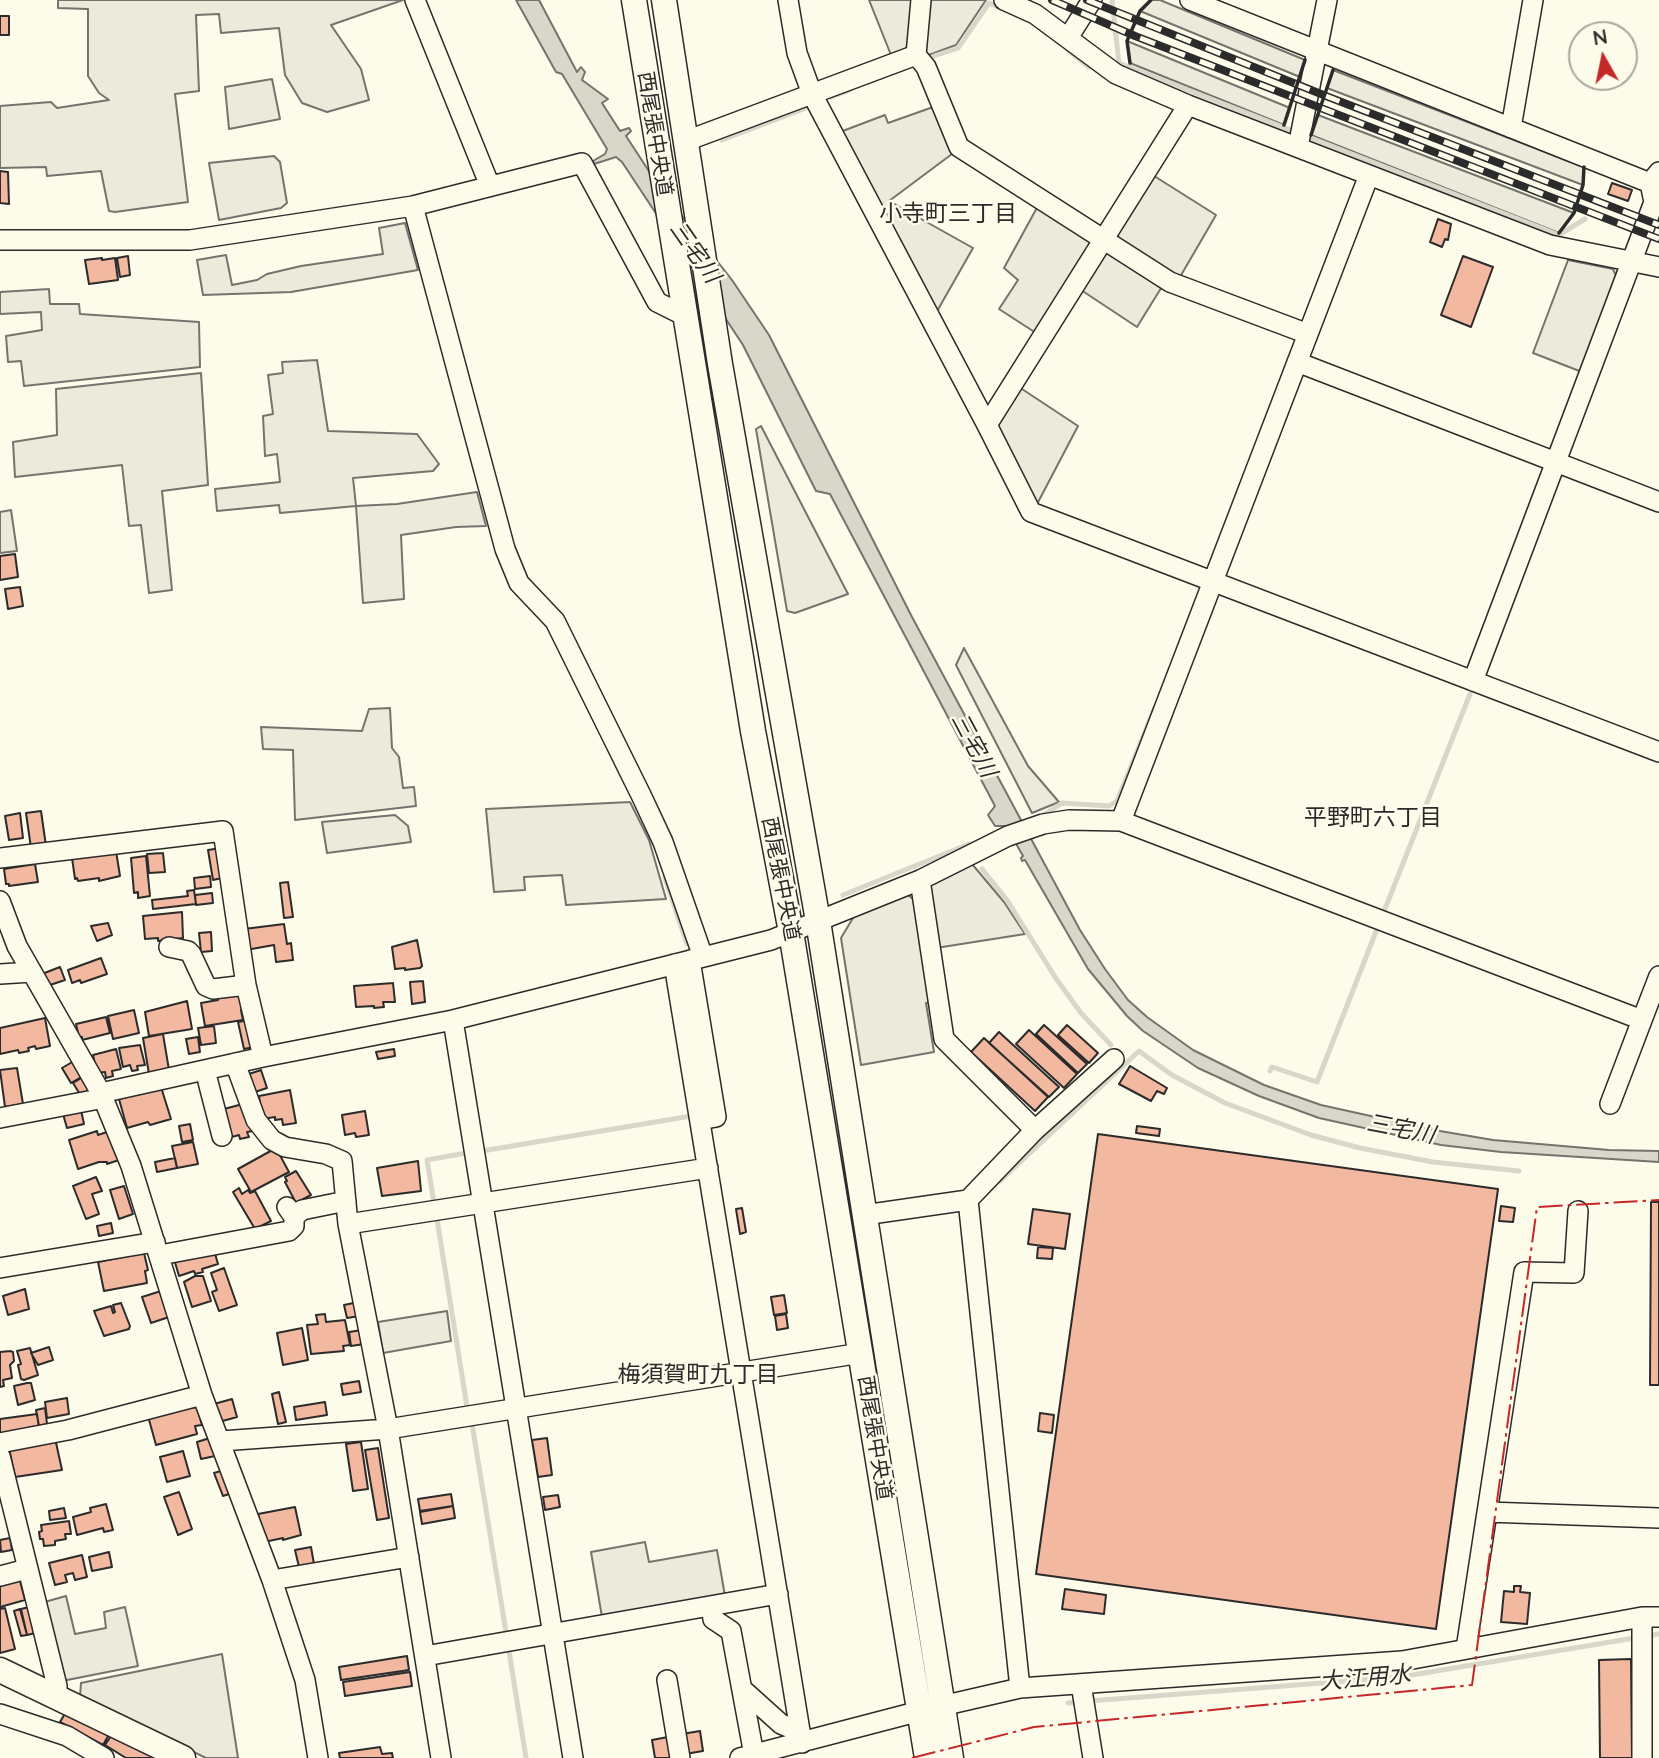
<!DOCTYPE html>
<meta charset="utf-8">
<style>
body{margin:0}
#map{position:relative;width:1659px;height:1758px;overflow:hidden;background:#fdfbea;font-family:Lato,sans-serif}
canvas{display:block}
.north{position:absolute;left:1568px;top:21px;width:70px;height:70px;box-sizing:border-box;background:#fdfbea;border:2px solid #a9a89e;border-radius:50%;rotate:351deg;font-size:19px;font-weight:700;line-height:28px;text-align:center;color:#2b2b2b}
.north::after{content:'';display:block;margin:auto;width:24px;height:32px;background:#c62828;clip-path:polygon(50% 0,100% 100%,50% 72%,0 100%)}
</style>
<div id="map">
<canvas width="1659" height="1758"></canvas>
<div class="north">N</div>
</div>
<script>
const c = document.querySelector('canvas').getContext('2d');
c.lineJoin = 'round';
function paint(path, color) { c.fillStyle = color; c.fill(path, 'evenodd'); }
const poly = rows => new Path2D(rows.map(r => 'M' + r).join(''));
function strokePath(path, color, width, dash) { c.strokeStyle = color; c.lineWidth = width; c.lineCap = dash ? 'butt' : 'round'; c.setLineDash(dash || []); c.stroke(path); }
function label(font, color, halo, rows, align = 'center') {
  c.font = font + ' Lato,"Noto Sans JP",sans-serif'; c.lineWidth = 5; c.setLineDash([]); c.textBaseline = 'middle'; c.strokeStyle = halo; c.fillStyle = color; for (const [text, x, y, turn = 0] of rows) {
    c.save(); c.translate(x, y); c.rotate((+turn || 0) * Math.PI / 180); c.textAlign = isNaN(turn) ? turn : align; if (halo) c.strokeText(text, 0, 0); c.fillText(text, 0, 0); c.restore();
  }
}
const green = poly([
 [58,0,403,0,331,25,361,69,369,100,327,112,302,103,285,75,279,28,221,33,219,14,196,15,199,91,175,94,188,202,115,212,109,211,101,171,47,176,46,167,0,168,0,106,51,102,57,108,109,100,99,93,88,76,88,9,58,8,58,0],
 [869,0,914,0,913,39,898,58,893,60,869,0],
 [927,0,986,0,956,45,926,56,927,0],
 [1151,0,1160,0,1305,60,1300,77,1140,11,1151,0],
 [1127,41,1290,108,1284,125,1130,63,1127,41],
 [1333,70,1584,167,1583,185,1327,88,1333,70],
 [272,79,280,119,229,129,225,87,272,79],
 [936,106,956,151,889,201,973,248,936,313,840,132,885,115,888,123,936,106],
 [1318,115,1574,213,1559,233,1311,135,1318,115],
 [274,156,280,162,287,203,281,208,219,220,209,163,274,156],
 [1151,174,1216,215,1180,277,1119,241,1117,229,1151,174],
 [1039,204,1091,238,1093,245,1036,333,999,309,1018,280,1004,268,1039,204],
 [405,223,418,270,291,292,203,295,197,260,226,255,232,285,257,280,267,274,301,266,383,254,379,228,405,223],
 [1114,252,1163,285,1137,327,1081,290,1104,253,1114,252],
 [1568,260,1613,269,1618,280,1582,372,1533,353,1568,260],
 [49,289,50,304,79,304,80,314,199,322,200,367,24,386,21,361,8,362,6,336,42,330,41,312,0,314,0,292,49,289],
 [317,360,328,431,417,434,439,464,433,471,353,478,356,506,397,504,477,492,486,526,456,527,401,535,404,599,363,603,356,506,280,513,279,505,217,511,215,489,280,482,277,454,265,456,263,416,273,414,268,375,283,373,282,362,317,360],
 [201,373,208,485,162,491,172,590,149,593,141,525,129,526,122,465,15,477,13,442,57,435,56,389,201,373],
 [1019,387,1078,426,1035,508,997,431,1000,417,1019,387],
 [761,426,848,594,795,613,787,611,756,429,761,426],
 [11,510,17,551,0,553,0,512,11,510],
 [964,648,1028,766,1059,802,1032,813,956,665,964,648],
 [390,708,392,748,399,757,403,788,414,787,416,806,295,820,293,750,263,749,261,727,362,731,369,709,390,708],
 [630,802,649,840,666,899,566,905,562,875,524,877,525,890,494,892,486,809,630,802],
 [395,815,408,826,411,842,327,853,322,822,395,815],
 [972,864,1004,902,1025,934,936,948,926,893,932,881,972,864],
 [905,893,917,902,933,1002,926,1003,934,1052,861,1065,841,938,856,913,905,893],
 [447,1311,451,1341,383,1353,378,1322,447,1311],
 [645,1542,649,1562,717,1550,725,1596,602,1617,591,1552,645,1542]
]);
const parking = poly([
 [66,1596,75,1634,106,1628,104,1612,125,1607,138,1666,62,1681,41,1603,66,1596],
 [222,1654,238,1758,206,1758,80,1696,81,1683,222,1654]
]);
const water = poly([
 [516,0,539,0,577,72,581,67,585,72,582,80,608,99,602,103,620,131,629,128,631,131,626,136,660,188,732,280,769,335,912,617,1080,930,1105,969,1128,1000,1147,1017,1193,1050,1264,1085,1321,1105,1434,1130,1493,1140,1609,1150,1659,1151,1659,1162,1501,1152,1441,1145,1319,1118,1259,1096,1198,1068,1143,1031,1127,1016,1088,969,1025,860,1022,861,1021,858,1023,856,1006,826,995,826,988,815,995,806,830,494,816,491,743,345,622,162,616,157,594,164,593,161,605,154,607,149,562,74,556,72,516,0]
]);
const stream = poly([
 [1112,0,1119,63,1293,131],
 [1067,49,1089,67],
 [934,56,958,48,989,3,1003,9],
 [831,97,850,90],
 [1311,138,1559,235,1585,219],
 [722,140,806,108],
 [1039,818,1062,803,1109,806,1117,801,1155,707],
 [982,869,1007,900,1055,977,1081,1013,1111,1045],
 [665,878,687,944],
 [843,895,969,844],
 [1383,914,1470,694],
 [1270,1071,1272,1067,1317,1082,1377,929],
 [482,1151,691,1116],
 [1000,1181,1139,1051,1172,1075,1225,1103,1311,1135,1360,1148,1433,1162,1519,1171],
 [434,1203,427,1160,466,1153],
 [437,1219,467,1407],
 [472,1424,506,1632],
 [509,1651,526,1758],
 [1089,1701,1400,1677,1659,1634],
 [1068,1703,1079,1702]
]);
const building = poly([
 [0,16,9,16,9,35,0,35,0,16],
 [0,171,8,172,9,204,0,203,0,171],
 [1612,183,1632,190,1628,201,1608,194,1612,183],
 [1438,219,1451,224,1448,240,1445,239,1442,247,1430,242,1438,219],
 [128,256,130,275,120,277,117,258,128,256],
 [1463,256,1493,267,1471,327,1441,315,1463,256],
 [102,258,102,260,115,258,118,280,89,284,85,260,102,258],
 [15,554,18,577,0,580,0,556,15,554],
 [20,587,23,606,8,609,5,589,20,587],
 [41,811,46,846,31,848,26,813,41,811],
 [20,813,23,838,9,840,5,816,20,813],
 [221,848,222,878,213,880,208,850,221,848],
 [116,851,120,876,99,881,99,878,78,881,77,878,75,879,72,858,116,851],
 [163,853,165,872,149,873,147,854,163,853],
 [146,856,150,896,138,898,138,892,134,893,131,858,146,856],
 [35,864,38,882,9,886,9,884,6,884,4,869,35,864],
 [210,876,211,887,195,889,194,878,210,876],
 [288,882,293,917,284,918,280,883,288,882],
 [194,890,196,904,153,909,152,900,188,896,187,891,194,890],
 [212,893,213,903,196,905,195,895,212,893],
 [182,912,183,938,158,941,158,938,145,939,143,916,182,912],
 [108,923,112,935,97,941,91,926,108,923],
 [284,924,287,944,291,943,293,960,276,962,274,945,246,950,244,929,284,924],
 [211,932,212,951,201,952,199,933,211,932],
 [417,940,422,966,420,968,405,970,405,968,395,969,392,947,417,940],
 [101,958,107,974,81,983,80,980,72,983,68,970,101,958],
 [60,967,65,980,47,986,42,974,60,967],
 [423,981,425,1002,412,1004,410,982,423,981],
 [393,983,395,1002,383,1002,384,1007,374,1008,374,1006,356,1007,354,986,393,983],
 [240,995,244,1009,241,1010,243,1020,205,1026,201,1003,218,1000,217,997,240,995],
 [187,1001,192,1029,149,1036,145,1012,187,1001],
 [134,1010,139,1033,113,1039,108,1016,134,1010],
 [106,1017,110,1033,82,1040,82,1037,79,1037,76,1024,106,1017],
 [45,1018,50,1046,36,1049,35,1046,28,1048,29,1051,19,1053,18,1050,0,1054,0,1028,45,1018],
 [249,1020,254,1047,244,1049,238,1022,249,1020],
 [1044,1025,1087,1064,1078,1073,1036,1034,1044,1025],
 [1067,1025,1098,1053,1089,1063,1058,1035,1067,1025],
 [214,1026,216,1043,201,1045,198,1028,214,1026],
 [1029,1030,1077,1074,1064,1088,1016,1044,1029,1030],
 [999,1032,1059,1087,1049,1097,989,1043,999,1032],
 [163,1034,169,1070,149,1074,143,1038,163,1034],
 [198,1037,200,1052,189,1054,186,1039,198,1037],
 [984,1038,1048,1097,1035,1111,971,1052,984,1038],
 [140,1045,145,1065,137,1066,138,1070,132,1071,130,1065,123,1067,119,1048,140,1045],
 [116,1049,121,1069,112,1071,113,1076,106,1078,105,1072,97,1073,93,1055,116,1049],
 [394,1049,395,1056,378,1059,376,1052,394,1049],
 [74,1061,83,1076,71,1083,62,1068,74,1061],
 [1130,1066,1167,1088,1164,1094,1157,1091,1151,1101,1119,1084,1130,1066],
 [17,1068,23,1104,5,1107,0,1070,17,1068],
 [261,1070,267,1088,252,1093,246,1075,261,1070],
 [83,1077,92,1090,81,1096,73,1083,83,1077],
 [161,1087,171,1119,150,1125,148,1122,127,1128,119,1099,161,1087],
 [290,1090,296,1123,283,1125,282,1119,275,1120,275,1117,262,1119,259,1096,290,1090],
 [243,1104,253,1131,247,1132,249,1137,240,1139,239,1135,228,1138,220,1110,243,1104],
 [81,1110,84,1124,67,1128,63,1114,81,1110],
 [365,1111,369,1135,356,1137,355,1133,345,1135,342,1115,365,1111],
 [190,1124,193,1140,182,1142,179,1126,190,1124],
 [1137,1126,1160,1129,1159,1136,1136,1133,1137,1126],
 [97,1131,98,1135,110,1131,119,1160,107,1164,107,1162,99,1162,78,1169,69,1140,97,1131],
 [1098,1134,1498,1189,1436,1629,1036,1574,1098,1134],
 [193,1142,198,1164,177,1168,172,1146,193,1142],
 [276,1148,289,1172,251,1192,238,1169,276,1148],
 [175,1158,177,1168,157,1172,155,1162,175,1158],
 [418,1161,421,1191,382,1196,377,1168,418,1161],
 [296,1171,311,1195,296,1203,285,1182,287,1181,285,1177,296,1171],
 [96,1177,102,1191,92,1194,99,1214,86,1219,73,1186,96,1177],
 [124,1186,133,1214,119,1219,110,1190,124,1186],
 [239,1188,242,1194,248,1190,250,1193,255,1191,271,1221,255,1229,233,1192,239,1188],
 [1651,1202,1659,1202,1659,1385,1650,1385,1651,1202],
 [1501,1206,1515,1208,1513,1222,1499,1221,1501,1206],
 [742,1208,746,1232,740,1234,736,1209,742,1208],
 [1033,1209,1070,1214,1065,1249,1028,1244,1033,1209],
 [111,1223,113,1233,99,1236,97,1226,111,1223],
 [213,1247,218,1264,202,1269,203,1272,195,1274,194,1271,179,1276,174,1259,213,1247],
 [1038,1247,1053,1248,1052,1259,1037,1258,1038,1247],
 [144,1253,148,1270,145,1271,147,1283,104,1291,98,1262,144,1253],
 [224,1268,237,1305,219,1311,212,1292,217,1290,211,1273,224,1268],
 [195,1276,203,1276,211,1301,192,1307,184,1282,195,1276],
 [25,1289,29,1309,8,1315,3,1296,25,1289],
 [161,1291,169,1317,151,1323,142,1297,161,1291],
 [784,1295,787,1313,774,1315,771,1297,784,1295],
 [358,1302,360,1316,347,1318,344,1305,358,1302],
 [121,1303,130,1326,129,1329,104,1336,94,1311,111,1306,113,1313,115,1312,113,1305,121,1303],
 [325,1314,326,1322,345,1320,350,1345,343,1346,344,1351,311,1354,307,1325,318,1324,316,1315,325,1314],
 [786,1314,788,1328,777,1330,775,1316,786,1314],
 [302,1328,308,1360,283,1365,277,1333,302,1328],
 [362,1330,364,1344,351,1346,349,1332,362,1330],
 [49,1347,53,1360,38,1365,31,1353,49,1347],
 [30,1348,38,1375,24,1380,21,1379,18,1365,21,1364,17,1351,30,1348],
 [10,1351,13,1352,14,1361,10,1365,12,1378,3,1380,4,1386,0,1387,0,1352,10,1351],
 [359,1381,361,1392,343,1395,341,1384,359,1381],
 [27,1383,31,1383,35,1400,18,1405,14,1386,27,1383],
 [279,1392,286,1422,278,1424,272,1394,279,1392],
 [67,1398,69,1414,47,1418,45,1402,67,1398],
 [232,1399,237,1417,219,1422,214,1404,232,1399],
 [325,1402,327,1415,296,1420,294,1407,325,1402],
 [189,1405,190,1408,197,1407,202,1425,195,1426,197,1434,156,1445,148,1416,189,1405],
 [45,1408,47,1424,39,1426,36,1410,45,1408],
 [1040,1413,1054,1415,1052,1433,1038,1431,1040,1413],
 [37,1414,39,1428,0,1434,0,1419,37,1414],
 [55,1438,62,1470,15,1477,9,1448,55,1438],
 [210,1438,215,1456,201,1459,197,1442,210,1438],
 [547,1438,552,1475,538,1477,532,1440,547,1438],
 [361,1442,368,1489,353,1491,346,1444,361,1442],
 [378,1448,389,1518,377,1520,365,1450,378,1448],
 [183,1451,190,1476,167,1482,160,1457,183,1451],
 [224,1470,232,1493,223,1496,214,1473,224,1470],
 [179,1492,192,1529,178,1535,164,1497,179,1492],
 [451,1494,453,1506,420,1511,418,1499,451,1494],
 [558,1495,560,1507,545,1510,543,1497,558,1495],
 [106,1504,113,1530,104,1532,103,1528,77,1535,73,1517,91,1512,90,1508,106,1504],
 [453,1506,455,1518,422,1524,420,1512,453,1506],
 [295,1507,301,1535,283,1540,283,1538,264,1542,258,1514,295,1507],
 [64,1508,66,1518,50,1520,49,1511,64,1508],
 [69,1521,71,1534,65,1534,66,1539,55,1541,55,1545,44,1546,43,1539,40,1539,39,1532,42,1531,41,1525,69,1521],
 [10,1538,12,1550,1,1552,0,1540,10,1538],
 [311,1547,314,1564,299,1567,295,1550,311,1547],
 [109,1552,112,1567,92,1571,89,1557,109,1552],
 [82,1555,87,1577,75,1580,73,1573,65,1575,67,1582,55,1585,49,1563,82,1555],
 [19,1577,25,1600,0,1607,0,1583,19,1577],
 [1514,1586,1521,1586,1520,1592,1530,1593,1527,1624,1501,1622,1504,1591,1514,1592,1514,1586],
 [1065,1589,1106,1595,1104,1614,1062,1609,1065,1589],
 [33,1606,40,1632,27,1635,21,1609,33,1606],
 [5,1608,15,1649,0,1653,0,1609,5,1608],
 [20,1609,27,1635,21,1636,14,1611,20,1609],
 [407,1656,409,1670,341,1680,339,1667,407,1656],
 [1631,1659,1632,1758,1600,1758,1599,1660,1631,1659],
 [410,1672,412,1686,345,1696,343,1682,410,1672],
 [67,1710,111,1731,103,1745,60,1722,67,1710],
 [700,1731,703,1751,685,1754,682,1734,700,1731],
 [113,1733,160,1758,126,1758,105,1745,113,1733],
 [668,1737,672,1758,655,1758,652,1740,668,1737],
 [380,1747,382,1754,392,1753,393,1758,340,1758,339,1753,380,1747]
]);
const minor = poly([
 [415,0,490,186],
 [788,0,797,53,812,94,987,425,1031,512,1659,752],
 [1004,0,1035,14,1116,74,1188,105,1550,245,1659,267],
 [1190,0,1650,183],
 [1068,38,1092,0],
 [916,55,926,67,959,147,1170,282,1308,334],
 [1511,128,1533,0],
 [686,141,916,55,921,0],
 [1298,147,1327,0],
 [413,206,505,549,519,583,555,621,641,795,663,842,703,957],
 [0,240,190,240,413,206,582,163,657,302,685,316],
 [1297,362,1659,502],
 [987,425,1188,105],
 [1473,681,1654,202,1650,183,1659,172],
 [1121,821,1369,175],
 [0,858,223,831,246,985,263,1057],
 [920,880,944,1039,1035,1130],
 [0,901,17,946,101,1093,131,1166,202,1395,272,1580,305,1680,318,1758],
 [169,947,188,951,191,954,206,986,213,989,246,985],
 [690,960,716,1117,700,1120],
 [674,964,802,1743],
 [0,974,32,972],
 [453,1020,573,1758],
 [235,1063,256,1120,272,1140,285,1147,326,1154,342,1161,348,1224,388,1429,441,1758],
 [205,1070,222,1136],
 [101,1093,263,1057,453,1020,771,940,920,880,1008,836,1043,824,1069,820,1121,821,1642,1020,1659,976],
 [1610,1104,1642,1020],
 [0,1118,104,1098],
 [968,1200,1020,1688],
 [864,1215,968,1200,1035,1130,1114,1059],
 [294,1217,302,1210,346,1201],
 [348,1224,708,1168],
 [160,1255,289,1231,294,1226,294,1217,287,1207],
 [0,1268,155,1242],
 [221,1441,388,1429,861,1353],
 [0,1443,68,1430,202,1395],
 [0,1456,57,1686,57,1695],
 [1487,1512,1659,1518],
 [0,1576,27,1569],
 [272,1580,409,1557],
 [711,1606,713,1619,731,1631,754,1755],
 [1466,1649,1524,1272,1574,1273,1578,1211],
 [425,1656,778,1594],
 [667,1680,680,1758],
 [1081,1684,1093,1758],
 [742,1689,781,1724,800,1732],
 [0,1714,67,1736,104,1758],
 [740,1758,920,1711,1020,1688,1402,1661,1642,1617,1659,1617],
 [1642,1758,1642,1617]
]);
const major = poly([
 [634,0,753,731,791,932,927,1758],
 [664,0,720,364,818,921,951,1758],
 [0,1670,183,1758]
]);
const rail = poly([
 [1052,0,1135,36,1659,239],
 [1087,0,1326,96,1659,225]
]);
const wall = poly([
 [1130,63,1127,41,1140,11,1151,0],
 [1284,125,1305,60],
 [1311,135,1333,70],
 [1559,233,1574,213,1583,185,1584,167]
]);
const power = poly([
 [912,1758,1034,1727,1472,1685,1537,1207,1659,1200]
]);
const streetNames = [
 ["西尾張中央道",655,134,81],
 ["西尾張中央道",781,879,79],
 ["西尾張中央道",875,1438,81]
];
const neighbourhoodNames = [
 ["小寺町三丁目",948,214],
 ["平野町六丁目",1373,818],
 ["梅須賀町九丁目",698,1375]
];
const waterNames = [
 ["三宅川",695,252,55],
 ["三宅川",974,745,62],
 ["三宅川",1401,1129,11],
 ["大江用水",1365,1678,-5]
];
paint(green, '#ecebdb');
strokePath(green, '#74746e', 2);
paint(parking, '#eceadb');
strokePath(parking, '#74746e', 2);
paint(water, '#d8d7c9');
strokePath(water, '#74746e', 2);
strokePath(stream, '#d8d7c9', 5);
paint(building, '#f2b8a0');
strokePath(building, '#2b2b2b', 2);
strokePath(minor, '#2b2b2b', 22);
strokePath(major, '#2b2b2b', 27);
strokePath(minor, '#fdfbea', 19);
strokePath(major, '#fdfbea', 24);
strokePath(rail, '#2b2b2b', 8);
strokePath(rail, '#fdfbea', 5, [16]);
strokePath(wall, '#2b2b2b', 3.5);
strokePath(power, '#c62828', 2, [24, 5, 3.5, 5]);
label('21px', '#2b2b2b', '#fdfbea', streetNames);
label('23px', '#2b2b2b', '#fdfbea', neighbourhoodNames);
label('italic 23px', '#2b2b2b', '#fdfbea', waterNames);
</script>
